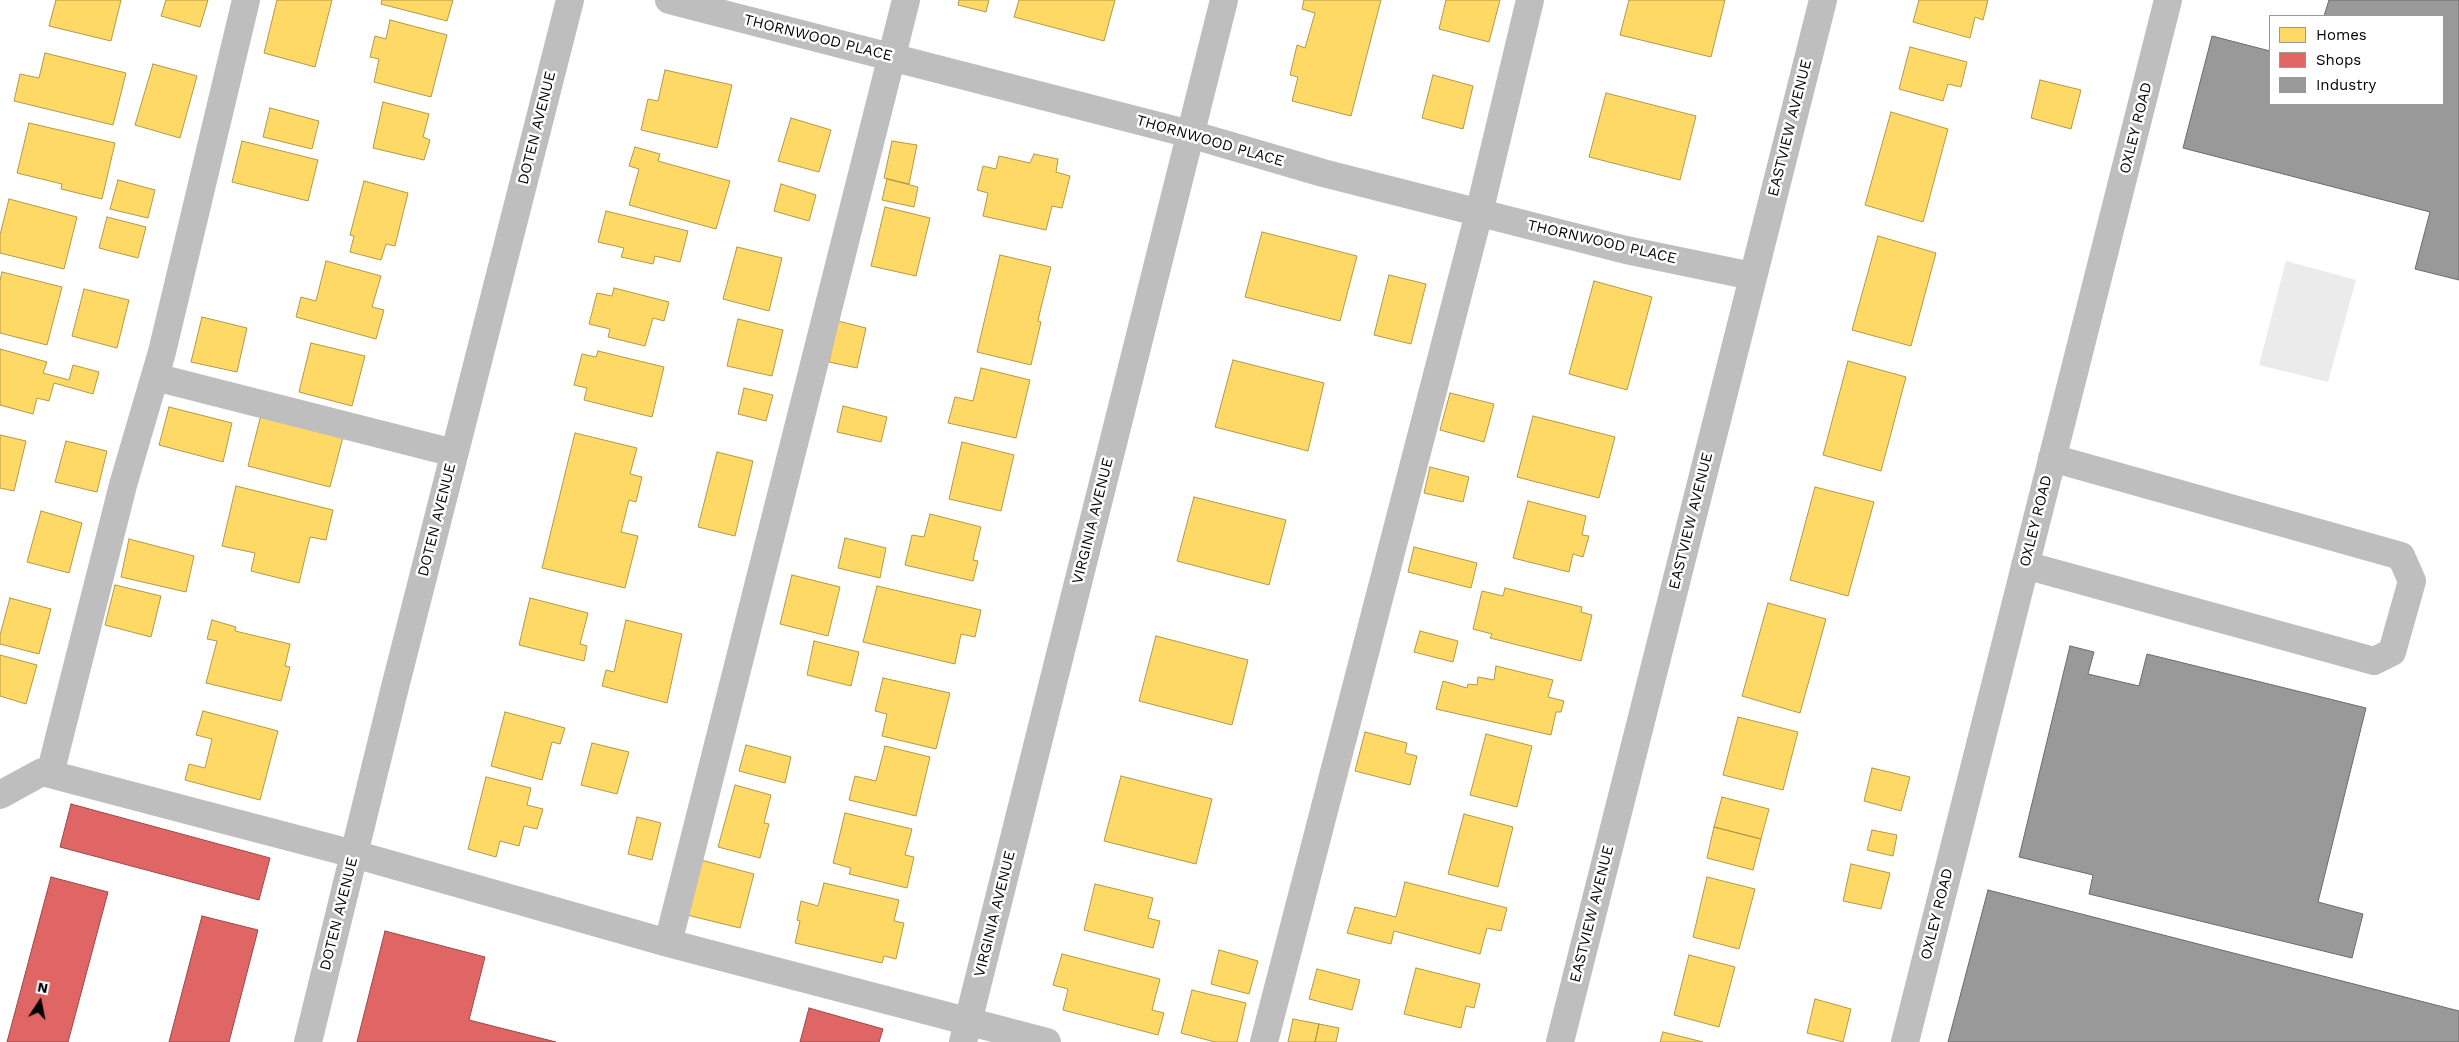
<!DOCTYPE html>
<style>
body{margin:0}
#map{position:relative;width:2459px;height:1042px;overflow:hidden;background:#fff;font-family:"Work Sans",sans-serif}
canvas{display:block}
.legend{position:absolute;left:2269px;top:15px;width:175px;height:90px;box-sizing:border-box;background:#fff;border:1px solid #999;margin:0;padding:6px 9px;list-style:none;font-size:15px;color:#000}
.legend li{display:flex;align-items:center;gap:10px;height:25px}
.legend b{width:25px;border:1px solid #999}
.north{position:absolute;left:15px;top:977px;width:50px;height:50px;-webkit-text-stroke:4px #fff;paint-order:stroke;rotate:11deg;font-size:14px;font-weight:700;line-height:20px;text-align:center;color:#000}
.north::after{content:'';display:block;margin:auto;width:18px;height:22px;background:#000;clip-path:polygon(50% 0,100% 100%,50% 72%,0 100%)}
</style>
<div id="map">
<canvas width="2459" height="1042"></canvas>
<ul class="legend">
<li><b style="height:14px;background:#ffd966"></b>Homes</li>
<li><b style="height:14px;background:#e06666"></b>Shops</li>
<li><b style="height:14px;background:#999"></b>Industry</li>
</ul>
<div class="north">N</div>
</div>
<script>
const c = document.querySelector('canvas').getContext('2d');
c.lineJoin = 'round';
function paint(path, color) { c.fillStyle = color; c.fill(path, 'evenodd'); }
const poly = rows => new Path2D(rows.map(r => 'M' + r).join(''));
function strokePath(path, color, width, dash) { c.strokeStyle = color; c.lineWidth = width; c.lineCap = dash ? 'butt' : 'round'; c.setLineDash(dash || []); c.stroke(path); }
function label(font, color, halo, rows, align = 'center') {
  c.font = font + ' "Work Sans",sans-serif'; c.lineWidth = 5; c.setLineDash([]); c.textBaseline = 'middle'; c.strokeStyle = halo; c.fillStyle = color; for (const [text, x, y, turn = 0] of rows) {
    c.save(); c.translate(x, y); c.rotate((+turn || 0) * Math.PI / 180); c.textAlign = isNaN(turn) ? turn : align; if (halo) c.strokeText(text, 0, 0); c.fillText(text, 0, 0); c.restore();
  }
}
const green = poly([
 [2286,261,2356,280,2328,382,2259,365]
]);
const homes = poly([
 [56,0,121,0,111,41,49,26,56,0],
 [166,0,208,0,200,27,161,16,166,0],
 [277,0,332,0,315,67,264,53,277,0],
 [382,0,453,0,447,21,381,4,382,0],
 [959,0,989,0,986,12,958,5,959,0],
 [1019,0,1115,0,1104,41,1014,17,1019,0],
 [1304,0,1381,0,1351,116,1292,101,1298,77,1290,75,1297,45,1305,48,1315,13,1302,9,1304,0],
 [1446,0,1500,0,1489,42,1439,29,1446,0],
 [1629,0,1725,0,1711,57,1620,35,1629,0],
 [1919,0,1988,0,1983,20,1975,17,1970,38,1913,22,1919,0],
 [390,20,447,35,431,97,374,82,379,59,370,57,375,36,386,39,390,20],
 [1910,47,1967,62,1961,87,1948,84,1943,101,1899,89,1910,47],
 [45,53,126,73,113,125,14,101,20,74,39,78,45,53],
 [153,64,197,76,180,138,135,125,153,64],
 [665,70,732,85,717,148,641,130,648,99,658,101,665,70],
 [1433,75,1473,86,1463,129,1422,118,1433,75],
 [2040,80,2081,90,2071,129,2031,118,2040,80],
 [1606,93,1696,116,1680,180,1589,157,1606,93],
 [383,102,429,114,423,137,430,140,424,160,373,148,383,102],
 [270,108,319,121,312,149,263,137,270,108],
 [1891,112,1948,129,1923,222,1865,205,1891,112],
 [791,118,831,130,819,172,778,161,791,118],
 [29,123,115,143,102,199,61,189,62,184,17,173,29,123],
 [242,141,318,160,308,201,232,182,242,141],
 [892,141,917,145,909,184,884,178,892,141],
 [635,147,660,154,658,161,730,181,716,229,629,205,639,169,629,166,635,147],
 [1034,154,1058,159,1056,172,1070,176,1062,208,1052,206,1046,230,983,216,988,193,977,190,983,166,996,169,999,156,1030,163,1034,154],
 [887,179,918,187,914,207,882,200,887,179],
 [118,180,155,190,148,218,110,209,118,180],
 [364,181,408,193,395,246,386,244,381,260,350,252,354,236,350,235,364,181],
 [781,184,816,195,809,221,774,211,781,184],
 [9,199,77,217,64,269,0,253,0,235,9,199],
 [885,207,930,218,916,276,871,266,885,207],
 [606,211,688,231,680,262,655,256,653,264,621,257,624,248,598,242,606,211],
 [107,217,146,227,138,258,99,248,107,217],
 [1262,232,1357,256,1340,321,1245,297,1262,232],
 [1878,236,1936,253,1911,346,1852,330,1878,236],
 [737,247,782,258,769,311,723,299,737,247],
 [1000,255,1051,267,1039,316,1038,321,1041,322,1031,365,977,352,1000,255],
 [326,261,381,276,372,307,384,310,376,339,296,317,301,297,316,301,326,261],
 [2,272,62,287,47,345,0,333,0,281,2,272],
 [1389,275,1426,284,1411,344,1374,335,1389,275],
 [1594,281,1652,297,1627,390,1569,374,1594,281],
 [614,288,669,302,664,321,653,318,645,346,608,337,610,329,589,324,597,293,612,296,614,288],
 [84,289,129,300,117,348,72,336,84,289],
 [202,317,247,328,237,372,191,362,202,317],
 [738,319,783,330,772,376,727,366,738,319],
 [838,321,866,328,857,368,829,362,838,321],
 [311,343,365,356,352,406,299,392,311,343],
 [0,349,47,362,43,373,69,380,73,365,99,372,93,394,54,383,49,401,37,398,33,414,0,405,0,349],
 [598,351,664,367,652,417,584,400,587,388,574,385,582,354,596,357,598,351],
 [1233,360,1324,383,1308,451,1215,427,1233,360],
 [1848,361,1906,377,1881,471,1823,455,1848,361],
 [981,368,1030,380,1016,438,948,423,955,397,973,401,981,368],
 [744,388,773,395,766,421,738,414,744,388],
 [1450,393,1494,404,1484,442,1440,430,1450,393],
 [843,406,887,417,881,442,837,432,843,406],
 [169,407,232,423,223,462,159,445,169,407],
 [261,415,343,437,330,487,248,466,261,415],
 [1533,416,1615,437,1599,498,1517,477,1533,416],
 [575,433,637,448,630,474,642,477,636,502,629,500,621,532,638,536,625,588,542,568,575,433],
 [0,435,26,441,14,491,0,488,0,435],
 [66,441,107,451,97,492,55,482,66,441],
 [962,442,1014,455,1001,511,949,499,962,442],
 [717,452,753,461,735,536,698,527,717,452],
 [1430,467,1469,477,1463,502,1424,493,1430,467],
 [236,486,333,510,326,540,310,537,299,583,251,571,255,553,222,546,236,486],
 [1815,487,1874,502,1848,596,1790,580,1815,487],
 [1194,497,1286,520,1269,585,1177,561,1194,497],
 [1528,501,1586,516,1582,535,1589,536,1583,557,1573,554,1569,572,1513,558,1528,501],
 [41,511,82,523,69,573,27,562,41,511],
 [930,514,981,527,973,560,978,561,973,581,905,565,912,535,924,537,930,514],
 [845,538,886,548,880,578,838,568,845,538],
 [129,539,194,556,186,592,121,577,129,539],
 [1414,547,1477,563,1471,588,1408,572,1414,547],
 [792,575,840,587,828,636,780,624,792,575],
 [115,585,161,596,151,637,105,625,115,585],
 [877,586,981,610,975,637,961,634,955,664,863,642,877,586],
 [1505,588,1582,607,1581,612,1592,615,1581,661,1490,638,1492,634,1473,629,1482,591,1503,596,1505,588],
 [10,598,51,609,39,654,0,644,0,635,10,598],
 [530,598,588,613,580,644,587,646,584,661,519,645,530,598],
 [1768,603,1826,619,1800,713,1742,696,1768,603],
 [212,620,236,627,235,631,290,644,285,666,290,667,281,701,206,683,217,641,207,639,212,620],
 [626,620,682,634,667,703,602,686,606,670,614,672,626,620],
 [1420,631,1458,641,1453,662,1414,652,1420,631],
 [1156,636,1248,660,1232,725,1139,701,1156,636],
 [814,641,859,652,851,686,807,675,814,641],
 [0,655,37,665,26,704,0,696,0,655],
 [1496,666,1553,680,1548,697,1564,701,1561,712,1556,712,1551,735,1436,709,1443,681,1467,688,1468,684,1477,685,1478,677,1494,680,1496,666],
 [883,678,950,693,936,749,882,736,887,714,875,711,883,678],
 [203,711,278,731,260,800,185,780,189,764,205,768,212,739,196,735,203,711],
 [505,712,565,728,560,744,552,742,542,780,491,766,505,712],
 [1738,717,1798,732,1783,790,1723,775,1738,717],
 [1365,732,1407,743,1405,753,1417,756,1410,785,1355,771,1365,732],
 [1486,734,1532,746,1517,807,1470,795,1486,734],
 [592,743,629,752,617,794,581,785,592,743],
 [746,745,791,757,785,783,739,771,746,745],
 [885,746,930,757,916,816,849,800,855,776,876,781,885,746],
 [1872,768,1910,777,1901,811,1864,801,1872,768],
 [1121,776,1212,799,1196,864,1104,841,1121,776],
 [486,777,531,788,527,805,543,809,537,829,524,826,519,846,500,841,496,857,468,849,486,777],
 [735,785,771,795,764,823,769,824,760,858,718,847,735,785],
 [1722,797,1769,809,1761,839,1714,827,1722,797],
 [845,813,912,829,905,855,914,857,907,888,849,874,851,868,833,863,845,813],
 [1464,814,1513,827,1498,887,1448,874,1464,814],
 [637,817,661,823,652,860,628,854,637,817],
 [1714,827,1761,839,1753,870,1707,858,1714,827],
 [1872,830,1897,835,1893,856,1867,850,1872,830],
 [701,860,754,874,740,928,687,915,701,860],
 [1851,864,1890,873,1881,909,1843,901,1851,864],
 [1707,877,1755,889,1739,949,1693,937,1707,877],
 [1405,882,1507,908,1501,931,1487,928,1480,954,1394,931,1391,944,1347,933,1355,907,1396,917,1405,882],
 [824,883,899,900,894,921,904,923,896,959,884,956,882,963,795,943,800,921,797,920,801,901,818,906,824,883],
 [1095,884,1153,898,1148,918,1160,921,1153,948,1084,930,1095,884],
 [1219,950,1258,961,1249,994,1211,984,1219,950],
 [1062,954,1160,979,1152,1010,1164,1013,1158,1035,1063,1010,1068,989,1053,985,1062,954],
 [1689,955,1735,967,1719,1027,1674,1015,1689,955],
 [1416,968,1480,984,1474,1008,1466,1006,1461,1028,1404,1014,1416,968],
 [1317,969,1360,980,1352,1010,1309,999,1317,969],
 [1192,990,1246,1003,1237,1042,1215,1042,1181,1033,1192,990],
 [1815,999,1851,1009,1843,1042,1807,1033,1815,999],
 [1293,1019,1319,1024,1315,1042,1288,1042,1293,1019],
 [1319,1024,1339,1028,1336,1042,1315,1042,1319,1024],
 [1663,1032,1703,1042,1660,1042,1663,1032]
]);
const shops = poly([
 [71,804,270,858,259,900,60,847,71,804],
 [51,877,108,892,68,1042,7,1042,51,877],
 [202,916,258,930,229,1042,169,1042,202,916],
 [385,931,485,957,469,1020,556,1042,357,1042,385,931],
 [809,1008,883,1029,879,1042,800,1042,809,1008]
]);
const industry = poly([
 [2329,0,2459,0,2459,280,2415,269,2430,212,2183,148,2212,36,2270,51,2270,104,2443,104,2443,16,2324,16,2329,0],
 [2070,646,2094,652,2088,674,2139,686,2147,654,2366,708,2318,902,2363,914,2352,958,2089,894,2093,875,2019,857,2070,646],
 [1988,890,2459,1011,2459,1042,1948,1042,1988,890]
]);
const minor = poly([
 [669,0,1190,134,1323,173,1626,250,1752,276],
 [155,377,454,453],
 [2025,565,2374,661,2392,652,2412,581,2401,556,2052,458],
 [50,774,123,485,162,352,246,0],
 [0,795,42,772,354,854,668,943,1047,1042],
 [668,943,906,0],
 [308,1042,394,691,570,0],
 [963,1042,1224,0],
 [1264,1042,1479,213,1530,0],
 [1560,1042,1823,0],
 [1905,1042,2168,0]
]);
const streetNames = [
 ["THORNWOOD PLACE",818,38,14],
 ["DOTEN AVENUE",537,128,-76],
 ["EASTVIEW AVENUE",1790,128,-76],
 ["OXLEY ROAD",2136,128,-76],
 ["THORNWOOD PLACE",1210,141,16],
 ["THORNWOOD PLACE",1602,242,13],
 ["DOTEN AVENUE",437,520,-76],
 ["VIRGINIA AVENUE",1093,521,-76],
 ["EASTVIEW AVENUE",1691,521,-76],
 ["OXLEY ROAD",2036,521,-76],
 ["DOTEN AVENUE",339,914,-76],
 ["VIRGINIA AVENUE",995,914,-76],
 ["EASTVIEW AVENUE",1592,914,-76],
 ["OXLEY ROAD",1937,914,-76]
];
paint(green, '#ebebeb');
paint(homes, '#ffd966');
strokePath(homes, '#b29847', 1);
paint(shops, '#e06666');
strokePath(shops, '#9d4747', 1);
paint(industry, '#999');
strokePath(industry, '#6b6b6b', 1);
strokePath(minor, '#bebebe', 28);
label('15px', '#000', '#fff', streetNames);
</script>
